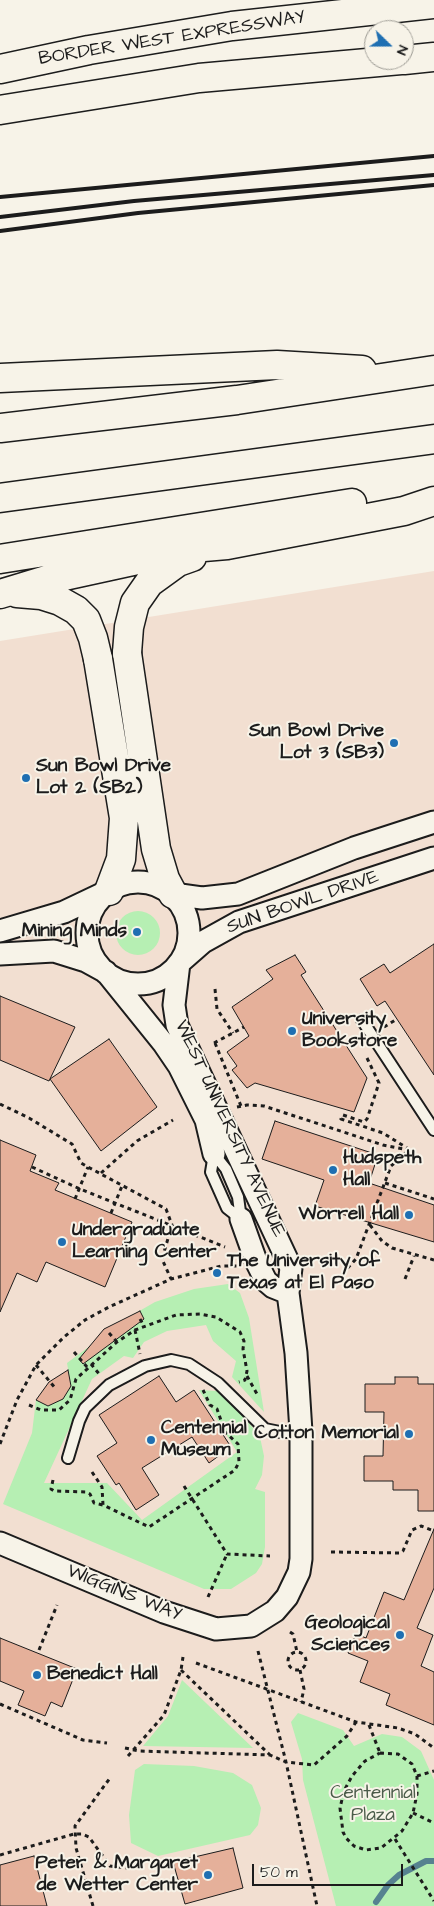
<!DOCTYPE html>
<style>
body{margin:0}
#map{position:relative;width:434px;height:1906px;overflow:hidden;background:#f7f3e8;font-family:"Architects Daughter",sans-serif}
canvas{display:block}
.north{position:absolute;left:364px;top:20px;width:50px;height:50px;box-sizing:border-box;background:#f7f3e8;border:1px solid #9f9d96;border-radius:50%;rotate:112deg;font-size:14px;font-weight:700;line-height:20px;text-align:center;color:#1c1c1c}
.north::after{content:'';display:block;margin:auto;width:18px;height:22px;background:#1f6fb2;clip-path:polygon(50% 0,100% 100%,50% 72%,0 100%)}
.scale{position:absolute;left:252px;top:1864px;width:151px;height:22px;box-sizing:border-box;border:2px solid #1c1c1c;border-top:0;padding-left:6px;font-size:15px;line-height:18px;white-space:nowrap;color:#1c1c1c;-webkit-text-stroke:4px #f7f3e8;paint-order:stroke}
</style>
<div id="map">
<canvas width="434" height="1906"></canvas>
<div class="north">N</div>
<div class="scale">50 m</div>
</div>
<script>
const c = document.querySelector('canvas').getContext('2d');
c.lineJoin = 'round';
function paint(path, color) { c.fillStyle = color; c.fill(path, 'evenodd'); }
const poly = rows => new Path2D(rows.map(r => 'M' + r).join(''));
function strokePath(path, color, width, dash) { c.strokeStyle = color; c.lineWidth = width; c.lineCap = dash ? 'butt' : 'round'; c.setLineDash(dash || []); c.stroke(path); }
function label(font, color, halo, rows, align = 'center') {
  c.font = font + ' "Architects Daughter",sans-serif'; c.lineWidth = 4; c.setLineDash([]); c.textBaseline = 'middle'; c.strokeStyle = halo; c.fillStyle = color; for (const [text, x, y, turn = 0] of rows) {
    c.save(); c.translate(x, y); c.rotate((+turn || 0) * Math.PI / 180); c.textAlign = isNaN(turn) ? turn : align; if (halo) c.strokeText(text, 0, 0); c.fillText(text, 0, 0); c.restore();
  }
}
const built = poly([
 [434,571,434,1906,0,1906,0,641]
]);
const green = poly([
 '116 933a22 22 0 1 1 44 0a22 22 0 1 1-44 0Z',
 [228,1284,240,1293,249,1318,264,1412,232,1377,236,1361,213,1341,206,1325,167,1331,144,1342,133,1358,124,1356,92,1379,44,1483,107,1483,142,1520,237,1452,199,1390,217,1391,228,1396,260,1437,264,1456,262,1475,255,1489,265,1492,265,1547,262,1564,256,1573,231,1589,204,1589,3,1504,32,1433,36,1400,48,1406,63,1399,71,1386,67,1363,129,1317,155,1302,194,1289],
 [182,1680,253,1748,143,1746,168,1716],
 [298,1713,343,1730,354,1746,382,1734,402,1737,421,1751,434,1780,434,1906,336,1906,303,1780,302,1759,291,1722],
 [144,1764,194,1766,233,1773,252,1785,261,1808,258,1825,250,1835,158,1856,131,1843,129,1815,135,1770]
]);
const stream = poly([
 [376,1902,388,1885,399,1875,426,1861,434,1861]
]);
const building = poly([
 [434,944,434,1075,385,1001,377,1006,360,979,384,964,390,973,434,944],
 [295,955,306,972,301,975,367,1078,354,1112,255,1083,247,1088,232,1070,237,1066,227,1052,249,1036,232,1007,273,979,266,970,295,955],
 [0,996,75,1027,49,1081,0,1060,0,996],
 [109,1039,157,1107,101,1151,50,1079,109,1039],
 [275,1121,378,1155,369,1183,434,1205,434,1242,315,1206,324,1180,262,1159,275,1121],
 [0,1140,36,1155,30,1171,59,1183,55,1190,132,1222,105,1287,46,1262,37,1282,17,1273,0,1312,0,1140],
 [140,1311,144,1319,83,1364,79,1359,104,1329,140,1311],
 [68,1370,71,1386,63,1399,48,1406,36,1400,49,1382,68,1370],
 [159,1376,176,1402,194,1390,231,1447,209,1463,192,1437,142,1468,159,1495,136,1510,119,1483,116,1485,97,1456,117,1443,99,1415,159,1376],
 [395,1377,418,1377,418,1384,434,1384,434,1511,418,1511,418,1490,393,1490,393,1481,364,1481,364,1456,383,1456,384,1412,365,1412,365,1384,395,1384,395,1377],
 [434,1529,434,1588,417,1628,433,1635,421,1666,434,1672,434,1725,386,1705,390,1694,360,1682,368,1661,348,1653,356,1634,366,1638,384,1592,404,1600,434,1529],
 [0,1638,77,1669,62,1707,51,1702,45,1716,18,1705,24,1691,0,1681,0,1638],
 [233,1848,243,1888,185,1904,173,1862,233,1848],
 [34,1856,47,1906,0,1906,0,1865,34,1856]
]);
const path = poly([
 [215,989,217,1009,233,1033],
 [384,1027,397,1019],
 [214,1043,244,1027],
 [215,1043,241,1106],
 [367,1058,379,1083,367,1119,364,1122,343,1115,341,1119,383,1133,407,1148],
 [0,1104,29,1118,72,1144,81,1163,88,1167,166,1209,172,1225,162,1259,171,1279],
 [237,1107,247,1105,264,1106,383,1145,409,1150],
 [32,1167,80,1189,225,1247],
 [101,1173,137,1141,173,1120],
 [385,1183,434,1199],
 [75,1199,88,1167],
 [111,1213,122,1186],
 [370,1225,382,1241,392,1248,434,1260],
 [342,1274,356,1259,391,1166,409,1150],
 [405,1279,414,1256],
 [140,1319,144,1326],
 [135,1330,140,1354],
 [109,1333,117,1342],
 [74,1352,87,1367],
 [91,1364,100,1375],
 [36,1365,56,1389],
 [247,1376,257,1394],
 [29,1405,41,1410,59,1410,70,1400,76,1379,117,1342,135,1330,176,1315,200,1314,216,1317,240,1332,244,1341,243,1349,247,1371,245,1380,239,1382],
 [0,1444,17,1400,36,1365,64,1337,85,1320,109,1307,171,1279,221,1266,237,1266],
 [92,1472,102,1487,103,1505,149,1527,235,1470,239,1462,238,1444,225,1432,217,1409,210,1405,203,1390],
 [53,1480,51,1489,54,1491,86,1492,90,1494,94,1503,103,1505],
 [184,1486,227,1554,270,1556],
 [331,1552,400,1553,403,1551,412,1530,421,1526,434,1531],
 [208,1597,227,1554],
 [290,1632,293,1634,297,1652],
 [39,1650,57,1605],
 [258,1651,286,1762,317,1906],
 '288 1661a9 9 0 1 1 18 0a9 9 0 1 1-18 0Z',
 [196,1663,356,1722,398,1728,415,1734,434,1748],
 [181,1670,270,1755],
 [300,1670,304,1689,301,1702],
 [0,1704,83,1740,107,1743],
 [369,1725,380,1753],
 [125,1748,139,1751,270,1755,286,1762,314,1765,347,1736,356,1722],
 [380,1753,398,1754,412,1764,417,1776,417,1794,413,1813,402,1831,381,1848,366,1850,354,1846,346,1838,343,1832,340,1808,344,1791,352,1776,365,1761,380,1753],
 [128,1756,164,1715,181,1670,183,1657],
 [417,1776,434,1771],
 [413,1813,434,1823],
 [395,1839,434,1901],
 [0,1855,74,1834,82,1834,89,1837,110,1866,127,1868],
 [93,1906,76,1848,75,1826,110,1778]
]);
const lane = poly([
 [362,1020,434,1130],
 [214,1154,211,1172,227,1208,241,1219],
 [214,1154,226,1169,238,1197,241,1219],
 [68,1458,79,1421,85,1408,109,1385,145,1366,171,1360,189,1364,218,1383,265,1429,280,1432,301,1432]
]);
const street = poly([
 '87 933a51 51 0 1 1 102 0a51 51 0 1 1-102 0Z',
 [173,894,202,898,238,894,354,848,434,822],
 [0,931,64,912,104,893],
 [0,954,54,951,86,961,106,972,164,1044,179,1066,206,1120,214,1154],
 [241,1219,256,1261,266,1281,273,1287,288,1293],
 [0,1543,164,1612,216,1629,251,1626,275,1611,287,1597,299,1572,301,1559,301,1432,296,1353,288,1293,291,1268,177,1025,174,1005,179,963,203,942,239,922,434,858]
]);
const secondary = poly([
 [127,653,156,849,165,879,173,894],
 [98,659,124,818,121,859,109,891]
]);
const highway = poly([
 [404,60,434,57],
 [0,69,89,50,232,26,434,4],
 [0,110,199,78,401,60],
 [0,378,277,365,362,370],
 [0,428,237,400,434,370],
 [0,498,434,439],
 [0,559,352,503],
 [17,593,41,595,60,601,76,610,86,620,93,638,98,659],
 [0,594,50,579,192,548,227,545,404,511,434,501],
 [127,653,129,627,135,603,149,583,178,562,192,557]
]);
const rail = poly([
 [0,197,434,156],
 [0,217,134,201,434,175],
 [0,231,138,213,434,185]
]);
const markers = [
 [394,743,5,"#1f6fb2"],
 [26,778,5,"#1f6fb2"],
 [137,932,5,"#1f6fb2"],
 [292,1031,5,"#1f6fb2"],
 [333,1170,5,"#1f6fb2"],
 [409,1215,5,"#1f6fb2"],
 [62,1242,5,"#1f6fb2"],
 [217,1273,5,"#1f6fb2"],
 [409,1434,5,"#1f6fb2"],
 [151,1440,5,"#1f6fb2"],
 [400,1635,5,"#1f6fb2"],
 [37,1675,5,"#1f6fb2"],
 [208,1875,5,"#1f6fb2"]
];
const streetNames = [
 ["BORDER WEST EXPRESSWAY",172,39,-9],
 ["SUN BOWL DRIVE",303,903,-19],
 ["WEST UNIVERSITY AVENUE",229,1129,65],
 ["WIGGINS WAY",124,1594,22]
];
const poiNames = [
 ["Sun Bowl Drive",384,732,"right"],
 ["Lot 3 (SB3)",384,754,"right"],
 ["Sun Bowl Drive",36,767],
 ["Lot 2 (SB2)",36,789],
 ["Mining Minds",127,932,"right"],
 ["University",302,1020],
 ["Bookstore",302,1042],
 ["Hudspeth",343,1159],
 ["Hall",343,1181],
 ["Worrell Hall",399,1215,"right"],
 ["Undergraduate",72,1231],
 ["Learning Center",72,1253],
 ["The University of",227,1262],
 ["Texas at El Paso",227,1284],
 ["Centennial",161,1429],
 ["Museum",161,1451],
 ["Cotton Memorial",399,1434,"right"],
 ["Geological",390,1624,"right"],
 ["Sciences",390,1646,"right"],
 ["Benedict Hall",47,1675],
 ["Peter & Margaret",198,1864,"right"],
 ["de Wetter Center",198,1886,"right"]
];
const parkNames = [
 ["Centennial",373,1794],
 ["Plaza",373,1816]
];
paint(built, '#f2dfd1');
paint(green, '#b6efb3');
strokePath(stream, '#568290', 6);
paint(building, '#e5b09a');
strokePath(building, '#1c1c1c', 1);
strokePath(lane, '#1c1c1c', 14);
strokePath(street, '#1c1c1c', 25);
strokePath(secondary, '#1c1c1c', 31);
strokePath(highway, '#1c1c1c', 31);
strokePath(path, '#1c1c1c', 3, [4, 4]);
strokePath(lane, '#f7f3e8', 10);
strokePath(street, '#f7f3e8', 21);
strokePath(secondary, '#f7f3e8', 28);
strokePath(highway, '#f7f3e8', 28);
strokePath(rail, '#1c1c1c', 4);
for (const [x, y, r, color] of markers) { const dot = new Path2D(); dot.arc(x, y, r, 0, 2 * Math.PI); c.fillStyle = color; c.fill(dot); strokePath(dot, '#f7f3e8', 2); }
label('19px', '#1c1c1c', '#f7f3e8', streetNames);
label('bold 19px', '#1c1c1c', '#f7f3e8', poiNames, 'left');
label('19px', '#4a5b49', '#f7f3e8', parkNames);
</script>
